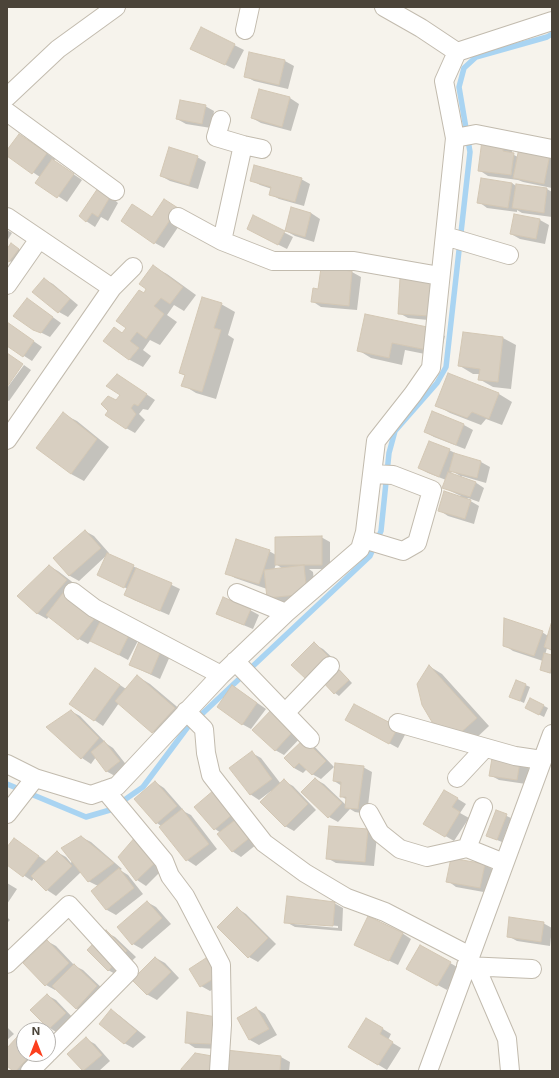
<!DOCTYPE html>
<style>
body{margin:0}
#map{position:relative;width:559px;height:1078px;overflow:hidden;background:#f6f3ec;font-family:Inter,sans-serif}
canvas{display:block}
.frame{position:absolute;inset:0;border:8px solid #4b4439;pointer-events:none}
.north{position:absolute;left:16px;top:1022px;width:40px;height:40px;box-sizing:border-box;background:#fff;border:1px solid #b7b4b0;border-radius:50%;rotate:0deg;font-size:11px;font-weight:700;line-height:16px;text-align:center;color:#4b4439}
.north::after{content:'';display:block;margin:auto;width:14px;height:18px;background:#fc3f1d;clip-path:polygon(50% 0,100% 100%,50% 72%,0 100%)}
</style>
<div id="map">
<canvas width="559" height="1078"></canvas>
<div class="frame"></div>
<div class="north">N</div>
</div>
<script>
const c = document.querySelector('canvas').getContext('2d');
c.lineJoin = 'round';
function paint(path, color) { c.fillStyle = color; c.fill(path, 'evenodd'); }
const poly = rows => new Path2D(rows.map(r => 'M' + r).join(''));
function strokePath(path, color, width, dash) { c.strokeStyle = color; c.lineWidth = width; c.lineCap = dash ? 'butt' : 'round'; c.setLineDash(dash || []); c.stroke(path); }
const shadow = poly([
 [201,28,244,50,234,69,201,53],
 [285,61,294,66,288,89,254,81,245,76],
 [260,90,290,98,299,104,291,131,261,123,252,118],
 [205,106,214,111,211,128,186,124,177,119],
 [28,140,55,159,54,161,82,180,67,202,37,182,40,177,7,155,7,152],
 [483,141,512,149,512,154,518,157,552,157,552,188,523,182,518,180,488,176,479,170],
 [197,157,206,162,198,189,170,181,161,176],
 [301,179,310,184,304,206,279,199,270,194,272,189,260,185,251,180],
 [512,183,516,186,547,189,552,192,552,217,522,213,517,210,517,212,487,208,479,202],
 [108,194,118,203,108,221,101,217,95,227,86,221,81,216],
 [292,208,311,213,320,219,314,242,295,236,286,231],
 [187,214,164,248,155,243,153,218],
 [254,217,293,237,287,249,257,234],
 [540,220,549,225,545,244,520,239,511,234],
 [7,230,12,233,7,241],
 [16,247,23,252,14,264,7,259,7,250],
 [154,267,167,274,196,295,184,311,174,305,167,315,177,322,160,345,150,340,143,350,151,356,143,367,130,360,105,341,114,328,123,334,148,289],
 [352,272,361,277,357,310,321,307,312,301,319,290],
 [44,279,53,284,78,305,68,317,59,312],
 [401,279,438,321,408,318,399,313],
 [221,304,235,312,228,335,234,339,216,399,196,393,183,385,186,376,180,373],
 [36,305,61,323,50,337,34,329],
 [16,329,42,347,32,361,7,345],
 [431,329,445,336,440,357,405,350,402,365,371,358,358,350],
 [464,333,503,338,516,345,511,389,493,387,479,379,480,374,473,374,460,366],
 [24,365,31,370,9,401,7,400,7,388],
 [118,375,155,400,148,410,143,409,139,414,145,420,135,433,126,428,116,401,122,395],
 [499,394,512,402,502,425,486,419,481,425,450,413,436,405],
 [433,412,464,425,473,430,465,449,434,437,425,432],
 [63,414,77,421,109,447,84,481,71,474],
 [449,450,459,455,481,462,490,467,486,483,462,476,462,478,475,482,484,488,479,502,468,498,467,499,479,506,474,524,448,516,439,510,460,497,461,496,444,488,446,480,428,473,419,468],
 [452,471,462,477,461,477,451,474],
 [85,531,94,536,109,553,108,554,180,589,169,615,134,600,125,595,128,589,107,579,107,555,79,581,70,576,54,559],
 [321,537,330,542,330,569,309,569,313,572,316,599,277,603,268,598,267,589,235,578,226,573,269,551,276,555],
 [276,564,283,569,274,570],
 [49,566,58,571,141,635,128,660,91,640,88,644,79,639,49,616,47,619,38,614,18,596],
 [250,610,259,615,253,629,226,618,217,613],
 [552,626,552,651,547,648,545,655,552,656,552,674,541,670,543,661,513,651,504,645,542,632,548,636],
 [314,644,323,649,337,662,316,684],
 [174,647,160,679,130,665],
 [429,666,442,674,489,726,472,742,423,705],
 [336,668,340,670,352,683,339,696,335,693],
 [96,669,126,689,137,676,150,684,188,716,166,740,153,732,119,703,103,726,71,704],
 [517,681,530,687,524,703,511,697],
 [233,686,266,709,251,729,242,724],
 [531,699,548,708,544,717,530,710],
 [71,711,80,716,107,744,113,748,128,767,115,776,106,771,96,757,91,764,82,758,47,727],
 [346,720,406,733,398,748],
 [254,730,305,733,284,755,275,750],
 [313,745,334,767,321,779,312,774,307,769,303,773,294,768],
 [252,753,261,758,281,784,284,781,293,786,316,810,294,831,285,826,271,791,259,800,250,794],
 [520,763,529,768,526,784,499,780,490,775],
 [363,767,372,772,367,814,355,812,350,809,338,822,329,817,315,779,324,784,346,805,347,800,341,796,342,786,334,781],
 [155,782,164,788,185,812,191,815,217,849,196,866,187,860,161,826,157,823],
 [214,791,262,840,241,857,232,851,221,833,215,829,196,807],
 [445,791,466,804,460,813,469,818,454,841,425,824],
 [496,811,511,818,502,842,487,836],
 [368,830,377,835,374,866,336,863,327,858],
 [81,837,91,842,122,869,120,870,128,875,143,894,116,915,107,910,92,891,98,886,88,881,81,872,56,896,47,890,34,878,32,881,7,864,7,849,15,839,47,862,57,852,66,857,71,863],
 [119,857,169,863,146,886,137,880],
 [485,865,494,870,489,893,456,887,448,881],
 [7,883,17,889,7,904],
 [147,902,156,907,171,924,142,949,133,944],
 [334,903,343,908,342,931,295,927,286,922],
 [294,922,338,926,338,928,294,924],
 [237,908,246,914,276,944,258,962,249,957,219,927],
 [7,917,10,920,7,923],
 [543,923,552,928,550,946,517,941,508,936],
 [106,932,115,937,136,957,117,975,108,970],
 [402,933,411,939,398,965,365,949],
 [47,941,56,946,75,966,83,970,106,992,85,1013,76,1008,56,989,55,990,46,985],
 [420,946,459,968,447,990,417,974],
 [156,958,165,963,179,978,157,1000,148,995,134,980],
 [206,959,215,965,226,981,210,991,201,986],
 [47,995,56,1000,74,1019,59,1034,50,1028],
 [256,1008,265,1014,277,1035,259,1045,250,1040,238,1019],
 [112,1011,120,1016,146,1037,133,1048,124,1043],
 [188,1013,221,1049,195,1048,186,1042],
 [367,1019,391,1034,388,1040,401,1048,387,1070,349,1047],
 [7,1027,14,1034,7,1040],
 [17,1039,24,1043,24,1054,37,1054,29,1071,14,1071,7,1064,7,1049],
 [86,1039,95,1044,110,1061,99,1071,84,1071,69,1054],
 [281,1057,290,1062,289,1071,225,1071]
]);
const stream = poly([
 [7,784,86,817,110,810,143,787,187,728,370,556,381,531,389,453,395,431,437,383,446,367,470,152,459,87,464,68,476,57,547,37,552,34]
]);
const building = poly([
 [201,27,235,44,225,65,190,49,201,27],
 [249,52,285,60,279,85,244,77,249,52],
 [259,89,290,97,282,127,251,118,259,89],
 [180,100,206,105,202,124,176,119,180,100],
 [19,134,47,153,32,174,7,156,7,150,19,134],
 [482,140,504,143,503,151,514,153,511,175,478,171,482,140],
 [169,147,198,156,189,185,160,176,169,147],
 [519,148,550,154,544,184,513,178,519,148],
 [52,159,74,174,57,198,35,183,52,159],
 [254,165,302,178,295,202,269,195,271,187,250,181,254,165],
 [481,178,512,183,508,208,477,203,481,178],
 [516,184,547,188,544,213,512,208,516,184],
 [98,188,110,197,98,217,92,213,86,222,79,216,98,188],
 [164,199,178,208,154,244,121,221,132,204,152,217,164,199],
 [291,207,311,213,305,237,285,231,291,207],
 [514,214,540,219,536,239,510,234,514,214],
 [253,215,285,231,278,245,247,229,253,215],
 [11,243,19,249,9,262,7,261,7,249,11,243],
 [153,265,183,287,170,304,161,298,154,306,164,314,146,339,137,332,130,341,139,348,129,360,103,341,114,327,122,333,126,328,116,321,139,290,144,293,146,289,139,284,153,265],
 [321,268,352,271,349,306,311,302,313,288,318,289,321,268],
 [44,278,70,299,58,313,32,292,44,278],
 [400,278,432,280,429,316,398,314,400,278],
 [202,297,222,303,214,328,221,330,202,392,181,386,185,375,179,373,202,297],
 [27,298,53,317,41,333,33,330,13,316,27,298],
 [365,314,432,328,427,350,392,343,389,358,357,351,365,314],
 [7,322,34,341,23,357,7,346,7,322],
 [463,332,503,337,498,382,478,380,480,369,458,366,463,332],
 [7,353,23,364,7,387,7,353],
 [448,373,499,393,489,419,472,412,467,418,435,406,448,373],
 [117,374,147,394,138,406,134,404,131,408,136,414,126,429,105,415,108,411,101,404,108,396,116,400,120,395,106,386,117,374],
 [432,411,464,424,456,445,424,432,432,411],
 [63,412,97,439,71,474,36,448,63,412],
 [429,441,450,449,439,477,418,468,429,441],
 [454,453,481,461,477,478,449,471,454,453],
 [448,472,476,482,470,497,442,488,448,472],
 [444,491,471,500,465,519,438,511,444,491],
 [85,530,101,548,69,576,53,558,85,530],
 [322,536,322,565,275,565,275,537,322,536],
 [236,539,270,550,259,584,225,574,236,539],
 [107,553,134,565,124,588,97,575,107,553],
 [49,565,67,580,37,614,17,596,49,565],
 [304,565,307,594,267,598,264,570,304,565],
 [136,568,172,583,160,611,124,595,136,568],
 [66,589,98,614,78,640,46,615,66,589],
 [223,597,251,609,244,625,216,614,223,597],
 [104,614,132,629,119,655,90,641,104,614],
 [504,618,543,631,534,656,503,646,504,618],
 [551,624,552,625,552,650,544,647,551,624],
 [143,632,165,641,151,674,129,665,143,632],
 [314,642,328,656,306,679,291,665,314,642],
 [544,653,552,655,552,665,550,673,540,670,544,653],
 [429,665,477,718,458,735,432,722,422,705,417,684,429,665],
 [336,667,349,680,334,694,321,680,336,667],
 [95,668,120,685,94,721,69,704,95,668],
 [137,675,175,708,152,733,115,701,137,675],
 [516,680,526,684,520,701,509,697,516,680],
 [232,685,257,703,242,725,217,707,232,685],
 [530,698,544,705,539,715,525,708,530,698],
 [354,704,398,727,389,744,345,720,354,704],
 [274,707,296,728,275,751,252,730,274,707],
 [71,710,99,738,81,759,46,727,71,710],
 [304,739,326,761,312,775,299,763,294,768,284,758,304,739],
 [104,741,120,761,106,772,91,752,104,741],
 [252,751,272,779,250,795,229,768,252,751],
 [492,758,520,762,517,780,489,776,492,758],
 [335,763,364,766,358,809,345,808,346,797,340,797,341,782,333,781,335,763],
 [315,778,342,803,328,818,301,792,315,778],
 [284,779,308,804,285,827,260,802,284,779],
 [155,781,177,806,156,824,134,799,155,781],
 [214,790,234,813,214,830,194,807,214,790],
 [444,790,458,798,452,807,460,812,445,837,423,824,444,790],
 [182,809,209,844,186,861,159,827,182,809],
 [496,810,507,814,497,840,486,836,496,810],
 [239,817,253,835,232,852,217,834,239,817],
 [329,826,368,829,365,862,326,859,329,826],
 [81,836,114,863,88,882,61,848,81,836],
 [136,836,161,857,136,881,118,857,136,836],
 [14,838,39,856,23,877,7,865,7,847,14,838],
 [57,851,72,866,46,891,31,876,57,851],
 [451,858,485,864,480,888,446,882,451,858],
 [119,868,134,888,106,910,91,891,119,868],
 [287,896,335,902,333,926,284,923,287,896],
 [147,901,162,918,132,945,117,927,147,901],
 [237,907,268,938,248,958,217,927,237,907],
 [368,916,403,933,389,961,354,945,368,916],
 [509,917,544,922,541,942,507,937,509,917],
 [106,930,127,951,108,971,87,950,106,930],
 [47,940,69,963,45,986,23,963,47,940],
 [420,945,451,962,437,986,406,969,420,945],
 [155,957,171,972,147,995,132,980,155,957],
 [206,958,218,976,200,987,189,969,206,958],
 [74,964,97,986,76,1009,52,986,74,964],
 [47,994,66,1013,49,1029,30,1010,47,994],
 [256,1007,269,1029,249,1040,237,1018,256,1007],
 [111,1009,137,1031,124,1044,99,1024,111,1009],
 [187,1012,216,1017,212,1044,185,1043,187,1012],
 [366,1018,383,1028,380,1034,393,1042,378,1065,348,1047,366,1018],
 [17,1037,24,1044,24,1054,31,1054,16,1071,13,1071,7,1066,7,1048,17,1037],
 [86,1037,102,1055,83,1071,67,1054,86,1037],
 [226,1050,281,1056,280,1071,224,1071,226,1050],
 [195,1053,212,1056,210,1071,181,1071,181,1069,195,1053]
]);
const minor = poly([
 [384,7,421,28,457,52,444,81,455,138,476,134,552,149],
 [245,30,250,7],
 [457,52,552,21],
 [7,97,58,49,116,7],
 [7,112,115,191],
 [221,120,216,137,243,145,222,241],
 [243,145,262,149],
 [7,217,112,288,7,440],
 [178,217,222,241,273,261,354,261,440,276],
 [445,236,509,255],
 [7,285,39,239],
 [112,288,133,267],
 [363,539,403,551,417,543,432,490,393,475,372,474],
 [73,592,94,608,221,675],
 [237,593,286,613],
 [235,661,310,739],
 [186,711,204,729,206,753,211,775,264,843,305,873,347,898,385,912,470,956],
 [285,713,330,666],
 [398,723,515,756,542,760],
 [7,764,35,778],
 [457,778,485,748],
 [105,790,164,861,170,876,185,896,221,965,222,1025,219,1071],
 [483,807,467,848,504,863],
 [369,813,380,833,400,849,427,857,467,848],
 [7,814,35,778,91,795,117,786,221,675,286,613,360,549,365,532,376,441,413,394,431,368,455,138],
 [7,964,69,905,129,971,48,1053],
 [466,966,532,969],
 [476,967,507,1039,510,1071],
 [30,1071,47,1054],
 [428,1071,552,734]
]);
paint(shadow, '#0003');
strokePath(stream, '#a9d4f2', 5.5);
paint(building, '#d8cfc1');
strokePath(building, '#d3c7b4', 1);
strokePath(minor, '#c2bbae', 20);
strokePath(minor, '#fff', 18);
</script>
